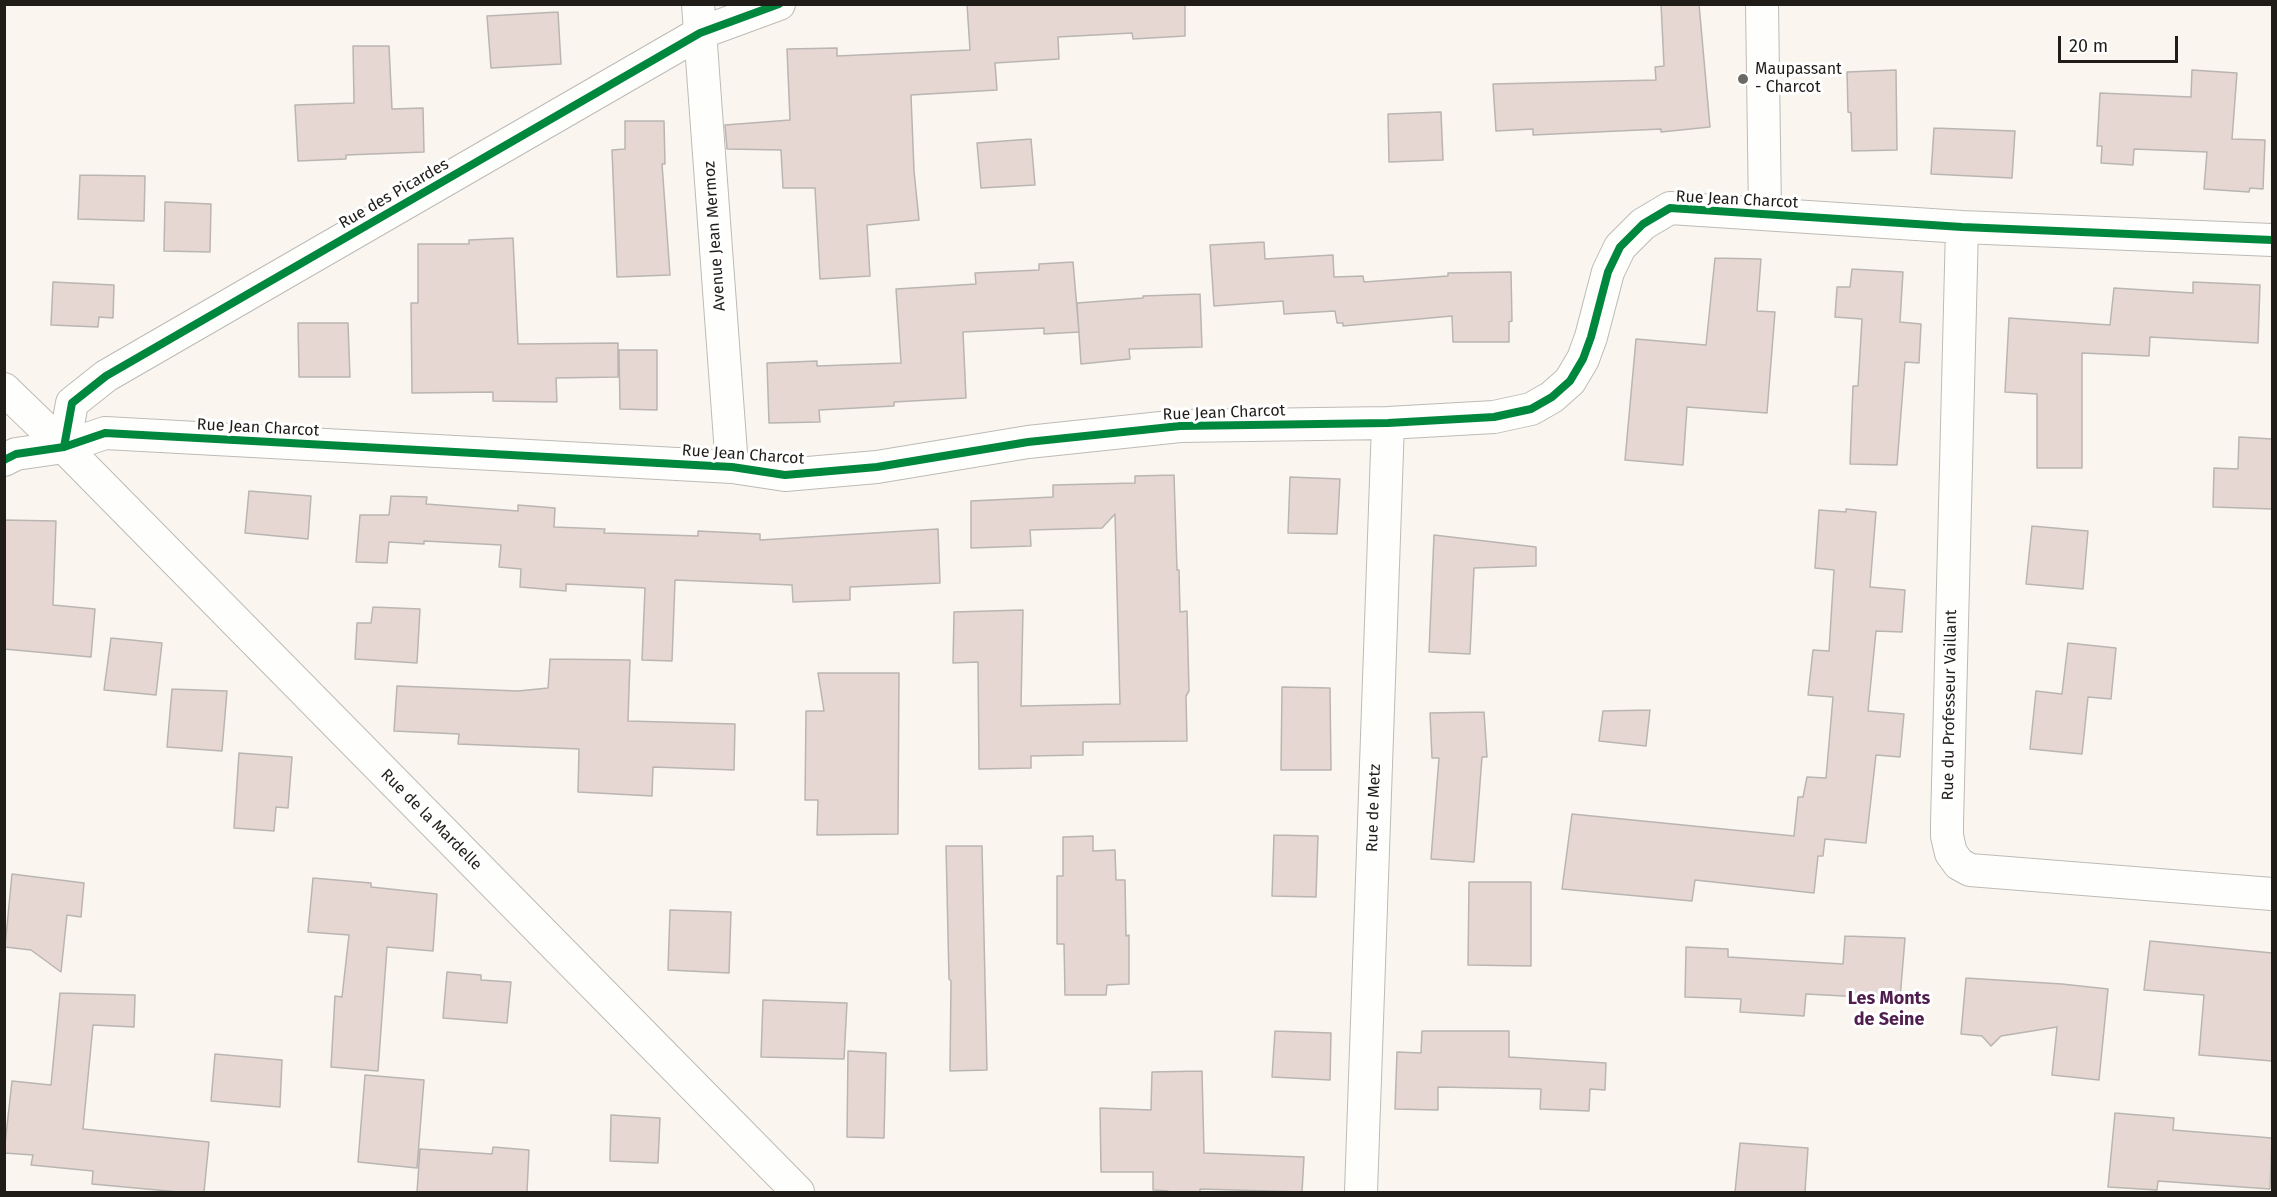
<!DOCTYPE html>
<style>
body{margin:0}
#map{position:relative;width:2277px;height:1197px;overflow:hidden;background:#faf6ef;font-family:"Fira Sans",sans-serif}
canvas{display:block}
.frame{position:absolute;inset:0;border:6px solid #201d19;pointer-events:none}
.scale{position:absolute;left:2058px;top:36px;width:120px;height:27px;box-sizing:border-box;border:3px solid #201d19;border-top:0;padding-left:8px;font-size:18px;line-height:21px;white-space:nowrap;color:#201d19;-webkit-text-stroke:4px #fff;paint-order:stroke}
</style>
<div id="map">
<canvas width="2277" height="1197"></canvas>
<div class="frame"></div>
<div class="scale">20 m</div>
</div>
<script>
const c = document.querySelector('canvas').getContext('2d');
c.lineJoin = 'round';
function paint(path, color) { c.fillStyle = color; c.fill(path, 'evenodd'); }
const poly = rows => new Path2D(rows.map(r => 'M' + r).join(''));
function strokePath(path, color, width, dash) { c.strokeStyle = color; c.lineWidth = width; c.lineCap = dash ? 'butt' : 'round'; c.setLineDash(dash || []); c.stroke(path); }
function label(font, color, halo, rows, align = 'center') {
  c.font = font + ' "Fira Sans",sans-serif'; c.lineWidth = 6; c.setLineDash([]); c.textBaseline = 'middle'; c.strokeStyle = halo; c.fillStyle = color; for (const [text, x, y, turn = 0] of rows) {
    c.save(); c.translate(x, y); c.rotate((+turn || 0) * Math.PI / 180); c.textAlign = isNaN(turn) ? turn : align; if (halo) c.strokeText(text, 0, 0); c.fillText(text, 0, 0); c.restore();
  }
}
const building = poly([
 [967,4,1185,4,1185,36,1133,39,1132,33,1058,37,1059,59,995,63,997,90,911,95,914,171,919,220,867,225,870,276,820,279,815,188,783,188,781,150,727,149,725,125,790,120,787,49,837,48,837,56,970,50,967,4],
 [1661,4,1699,4,1710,127,1661,132,1661,129,1533,135,1533,129,1496,131,1493,84,1656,80,1655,67,1664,66,1661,4],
 [558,12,561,64,491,68,487,16,558,12],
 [353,46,389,46,392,109,423,108,424,152,346,155,346,159,298,161,295,105,354,103,353,46],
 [1896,70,1897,150,1852,151,1851,113,1848,112,1847,72,1896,70],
 [2192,70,2237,73,2232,139,2265,140,2263,189,2250,188,2249,192,2204,189,2207,152,2134,149,2133,165,2101,163,2102,146,2097,146,2100,93,2191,97,2192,70],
 [1441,112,1443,160,1389,162,1388,114,1441,112],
 [625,121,664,121,665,164,662,164,670,275,617,277,612,150,625,149,625,121],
 [1934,128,2015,131,2012,178,1931,174,1934,128],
 [1031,139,1035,185,981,188,977,143,1031,139],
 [80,175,145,176,144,221,78,219,80,175],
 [165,202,211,204,210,252,164,251,165,202],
 [513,238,518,344,618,343,618,377,556,378,557,402,493,401,493,392,412,393,411,303,418,303,418,244,469,244,469,240,513,238],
 [1264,242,1265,259,1333,255,1334,277,1363,276,1364,282,1448,276,1448,273,1511,272,1512,321,1509,322,1509,342,1453,342,1452,316,1343,326,1343,323,1337,323,1335,311,1284,314,1283,301,1214,306,1210,245,1264,242],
 [1715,258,1761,259,1757,311,1775,312,1767,413,1687,407,1683,465,1625,460,1636,339,1706,345,1715,258],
 [1073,262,1079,332,1044,334,1044,328,963,332,966,398,894,402,894,406,819,410,820,422,769,423,767,363,817,361,817,366,901,363,896,289,976,284,975,273,1039,270,1039,264,1073,262],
 [1852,269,1903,272,1900,322,1921,324,1919,363,1905,362,1897,465,1850,464,1853,386,1858,386,1862,319,1835,317,1837,287,1850,287,1852,269],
 [53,282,114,285,113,318,99,317,98,327,51,325,53,282],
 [2193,282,2260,285,2258,343,2150,337,2149,356,2082,353,2082,468,2037,468,2037,394,2005,392,2009,318,2110,325,2114,288,2193,293,2193,282],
 [1200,294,1202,347,1129,349,1130,359,1081,364,1077,303,1143,298,1143,296,1200,294],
 [298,323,348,323,350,377,299,377,298,323],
 [619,350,657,350,657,410,620,409,619,350],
 [2239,437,2272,439,2272,509,2213,507,2214,468,2238,469,2239,437],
 [1174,475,1177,570,1179,570,1180,612,1187,611,1189,691,1186,696,1187,741,1083,742,1083,755,1031,756,1031,768,979,769,978,662,953,663,954,612,1023,610,1021,706,1120,704,1115,514,1102,528,1030,530,1031,546,971,548,971,501,1053,497,1053,485,1135,483,1135,476,1174,475],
 [1290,477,1340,479,1337,534,1288,533,1290,477],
 [249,491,311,496,308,539,245,533,249,491],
 [391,496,427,497,426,504,518,511,518,505,555,508,554,527,605,529,604,533,698,536,698,531,760,534,760,540,938,529,940,583,850,587,850,600,793,602,792,585,675,580,672,661,642,660,645,588,566,584,566,591,520,587,521,569,499,567,501,545,424,541,424,544,389,542,387,563,356,562,360,515,389,515,391,496],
 [1846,509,1876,512,1870,587,1905,590,1902,632,1876,631,1868,711,1904,714,1900,757,1876,755,1866,843,1825,839,1823,856,1818,856,1814,893,1695,880,1692,901,1562,889,1572,814,1794,836,1798,797,1803,797,1807,777,1826,778,1833,697,1808,695,1813,650,1829,651,1834,570,1815,568,1819,510,1846,512,1846,509],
 [4,520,56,521,53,605,95,609,91,657,4,649,4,520],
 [2032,526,2088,531,2083,589,2026,584,2032,526],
 [1434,535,1536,547,1536,566,1474,568,1470,654,1429,652,1434,535],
 [373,607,420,609,417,663,355,659,357,623,371,623,373,607],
 [111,638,162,643,156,695,104,690,111,638],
 [2068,643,2116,648,2111,699,2088,697,2082,754,2030,749,2036,691,2062,694,2068,643],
 [550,659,630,660,628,721,735,724,734,770,653,767,652,796,578,792,579,749,458,744,459,734,394,731,397,686,518,691,548,688,550,659],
 [818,673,899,673,898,834,817,835,818,800,805,800,806,711,824,711,818,673],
 [1282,687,1330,688,1331,770,1281,770,1282,687],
 [172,689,227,691,222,751,167,747,172,689],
 [1650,710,1646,746,1599,741,1603,711,1650,710],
 [1484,712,1487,757,1482,757,1474,862,1431,859,1439,758,1432,758,1430,713,1484,712],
 [239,753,292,757,288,808,276,807,274,831,234,828,239,753],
 [1274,835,1318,836,1316,897,1272,896,1274,835],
 [1093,836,1093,851,1115,850,1116,880,1125,880,1126,936,1129,935,1129,984,1107,985,1106,995,1065,995,1064,944,1057,944,1057,876,1063,876,1063,837,1093,836],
 [946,846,982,846,987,1070,950,1071,951,981,949,979,946,846],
 [12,874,84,883,81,917,67,915,61,972,31,950,5,947,12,874],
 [313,878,371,883,371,887,437,894,433,951,387,947,378,1071,331,1067,335,996,342,997,349,935,308,932,313,878],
 [1469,882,1531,882,1531,966,1468,965,1469,882],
 [670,910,731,912,729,973,668,970,670,910],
 [1845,936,1905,938,1900,999,1806,994,1804,1016,1740,1012,1741,999,1685,997,1686,947,1728,949,1728,957,1843,964,1845,936],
 [2150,941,2272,953,2272,1061,2199,1055,2204,995,2144,990,2150,941],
 [447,972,481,975,481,980,511,982,507,1023,443,1018,447,972],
 [1966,978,2062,984,2108,989,2099,1080,2052,1075,2057,1027,2001,1036,1991,1046,1982,1036,1961,1034,1966,978],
 [60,993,135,995,134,1027,93,1025,83,1129,209,1142,204,1192,179,1192,92,1184,93,1171,31,1165,33,1155,4,1153,12,1081,51,1085,60,993],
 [763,1000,847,1003,844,1059,761,1057,763,1000],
 [1275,1031,1331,1033,1330,1080,1272,1077,1275,1031],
 [1422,1031,1509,1031,1509,1057,1606,1063,1605,1090,1590,1089,1589,1111,1540,1109,1541,1089,1438,1087,1438,1110,1395,1109,1397,1052,1421,1053,1422,1031],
 [848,1051,886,1053,884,1138,847,1137,848,1051],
 [215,1054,282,1060,280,1107,211,1101,215,1054],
 [1202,1071,1204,1153,1304,1157,1302,1192,1200,1189,1200,1192,1168,1192,1168,1191,1153,1190,1153,1172,1101,1172,1100,1108,1151,1110,1152,1072,1202,1071],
 [365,1075,424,1080,417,1168,358,1162,365,1075],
 [2115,1113,2174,1118,2173,1130,2272,1138,2270,1189,2158,1181,2157,1190,2108,1187,2115,1113],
 [611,1115,660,1118,658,1163,610,1161,611,1115],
 [1740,1143,1808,1148,1805,1192,1735,1192,1740,1143],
 [493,1147,529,1150,527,1192,417,1192,420,1149,492,1154,493,1147]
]);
const street = poly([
 [698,4,732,467],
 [1762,4,1765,213],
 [1962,227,1947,823,1947,836,1951,853,1959,864,1970,870,2272,894],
 [4,389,64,447,798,1192],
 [64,447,72,403,106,376,700,33,779,4],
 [4,460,16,454,64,447,105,433,732,467,785,475,877,467,1028,442,1180,426,1388,423,1494,417,1531,409,1552,397,1570,381,1583,359,1591,337,1608,272,1620,247,1643,224,1670,208,1962,227,2272,240],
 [1361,1192,1388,423]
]);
const cycleway = poly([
 [64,447,72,403,106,376,700,33,779,4],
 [4,460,16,454,64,447,105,433,732,467,785,475,877,467,1028,442,1180,426,1388,423,1494,417,1531,409,1552,397,1570,381,1583,359,1591,337,1608,272,1620,247,1643,224,1670,208,1962,227,2272,240]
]);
const markers = [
 [1743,79,6,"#6c6964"]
];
const poiNames = [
 ["Maupassant",1755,70],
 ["- Charcot",1755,88]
];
const streetNames = [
 ["Rue des Picardes",394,194,-30],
 ["Rue Jean Charcot",1737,200,3],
 ["Avenue Jean Mermoz",715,236,-94],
 ["Rue Jean Charcot",1224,413,-2],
 ["Rue Jean Charcot",258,428,3],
 ["Rue Jean Charcot",743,455,4],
 ["Rue du Professeur Vaillant",1950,705,-89],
 ["Rue de Metz",1374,808,-88],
 ["Rue de la Mardelle",431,820,45]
];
const neighbourhoodNames = [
 ["Les Monts",1889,999],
 ["de Seine",1889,1020]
];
paint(building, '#e6d7d3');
strokePath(building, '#b9b5b1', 1.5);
strokePath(street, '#bebab5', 34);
strokePath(street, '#fefefd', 32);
strokePath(cycleway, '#00873e', 8);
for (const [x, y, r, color] of markers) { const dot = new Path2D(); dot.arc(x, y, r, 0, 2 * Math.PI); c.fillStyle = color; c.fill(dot); strokePath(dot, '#fff', 2); }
label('16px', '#201d19', '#fff', poiNames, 'left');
label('16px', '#201d19', '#fff', streetNames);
label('bold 18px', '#4f1e4e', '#fff', neighbourhoodNames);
</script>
